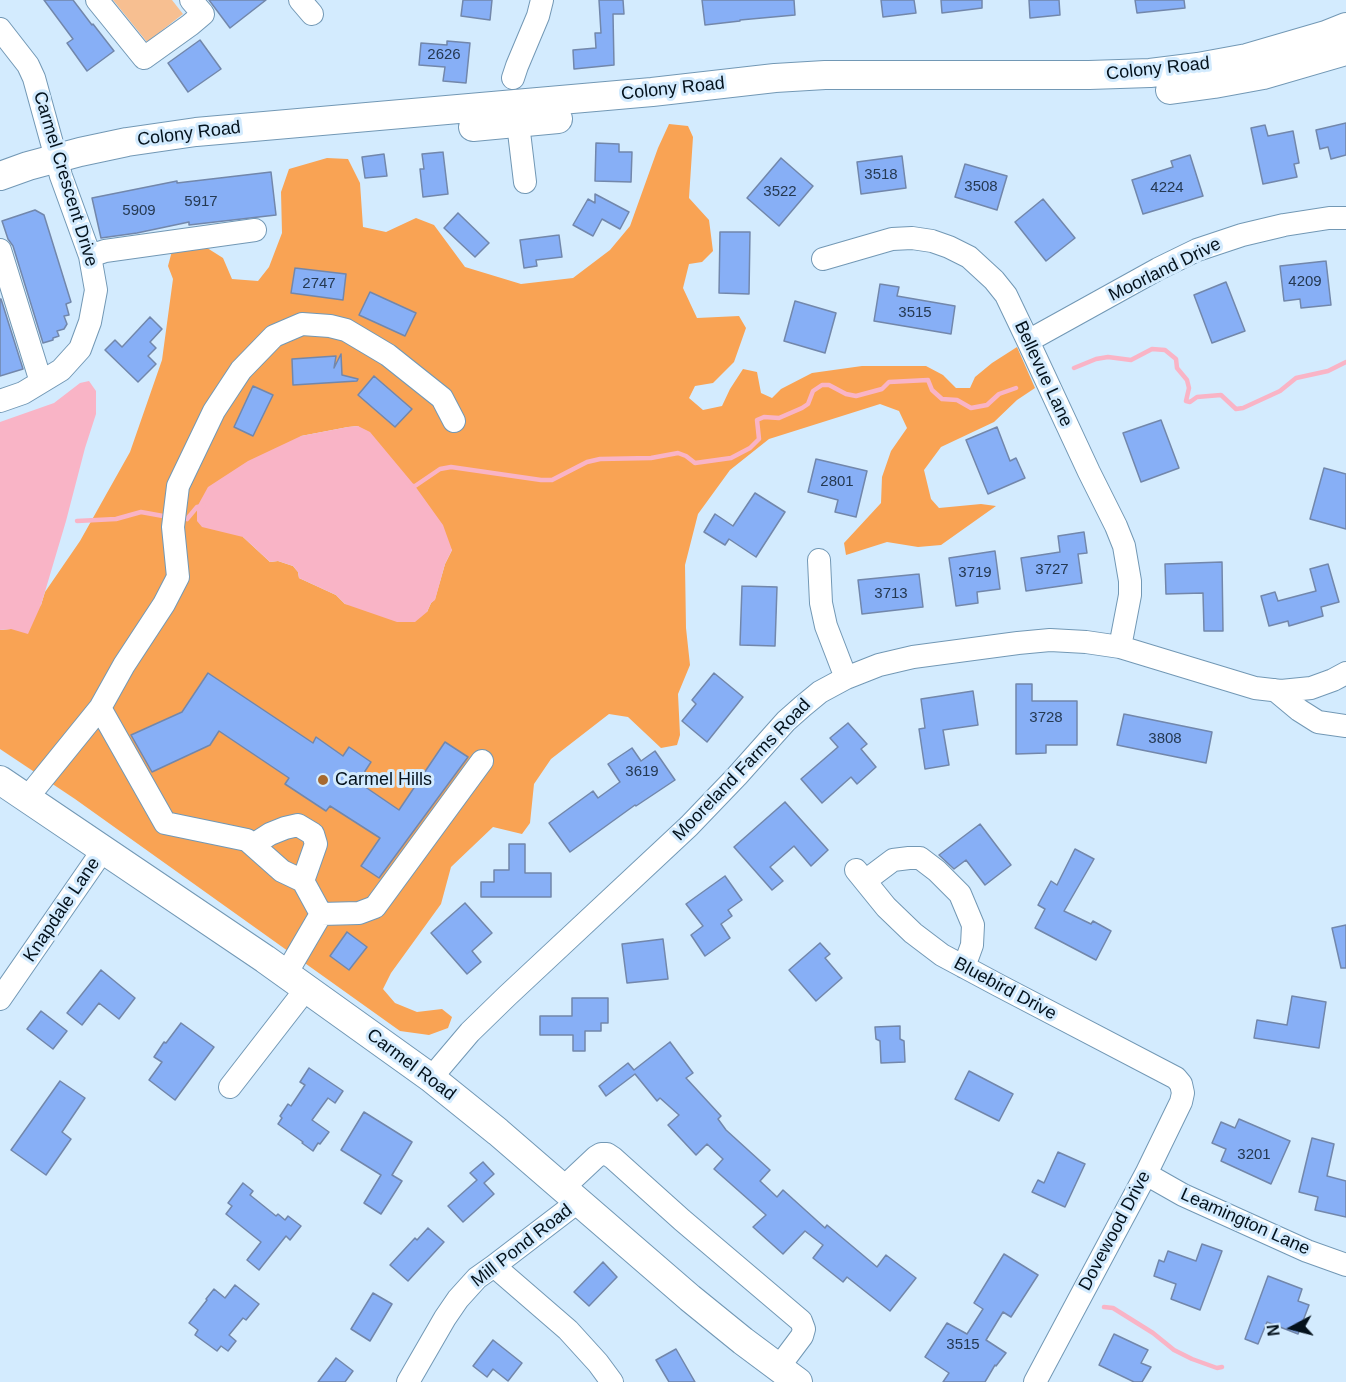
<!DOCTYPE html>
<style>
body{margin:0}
#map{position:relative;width:1346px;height:1382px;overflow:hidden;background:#d3ebfe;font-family:Arial,sans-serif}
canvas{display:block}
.north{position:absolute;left:1262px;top:1298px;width:60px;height:60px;-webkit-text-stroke:4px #d3ebfe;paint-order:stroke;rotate:263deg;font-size:16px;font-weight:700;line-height:24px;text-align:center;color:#04121c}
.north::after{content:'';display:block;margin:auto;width:21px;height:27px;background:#04121c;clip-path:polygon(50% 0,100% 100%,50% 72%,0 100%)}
</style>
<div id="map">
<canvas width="1346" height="1382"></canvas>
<div class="north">N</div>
</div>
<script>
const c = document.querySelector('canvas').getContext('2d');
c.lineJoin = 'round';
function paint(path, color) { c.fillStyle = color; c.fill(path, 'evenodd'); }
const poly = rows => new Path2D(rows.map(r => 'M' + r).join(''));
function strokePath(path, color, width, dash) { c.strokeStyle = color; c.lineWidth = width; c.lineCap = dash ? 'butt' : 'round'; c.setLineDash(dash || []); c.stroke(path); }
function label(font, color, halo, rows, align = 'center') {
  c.font = font + ' Arial,sans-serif'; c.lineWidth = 6; c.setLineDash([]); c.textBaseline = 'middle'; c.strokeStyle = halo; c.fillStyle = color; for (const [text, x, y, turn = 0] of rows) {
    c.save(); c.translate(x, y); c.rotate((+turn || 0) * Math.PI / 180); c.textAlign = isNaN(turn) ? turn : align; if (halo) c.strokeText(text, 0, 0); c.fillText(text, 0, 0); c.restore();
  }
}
const green = poly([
 [113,0,172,0,183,14,147,42]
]);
const forest = poly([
 [669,124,688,126,693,137,689,198,709,220,713,251,702,262,689,264,683,288,697,318,739,316,746,328,734,362,713,383,695,386,689,398,703,410,722,406,730,389,743,369,757,372,761,393,772,398,781,389,812,373,862,366,926,366,943,375,956,388,970,388,975,377,992,363,1017,347,1035,388,1017,400,994,422,941,447,924,470,931,499,939,508,981,504,996,506,941,545,918,547,887,542,846,555,844,543,881,503,882,477,891,451,907,428,899,411,880,404,769,439,730,470,698,514,685,565,686,628,690,665,678,694,680,735,677,745,661,748,628,717,609,714,551,759,534,784,530,823,522,834,493,827,451,867,441,904,391,973,383,989,395,1003,417,1012,442,1009,452,1017,448,1028,429,1035,400,1031,75,799,0,749,0,630,11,629,41,605,45,592,80,541,130,452,162,360,173,279,168,266,172,251,204,246,223,258,232,279,258,281,269,267,282,233,281,192,289,169,327,158,348,159,360,183,363,227,386,232,416,218,434,225,465,267,521,284,573,278,610,250,630,226,658,148],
 [358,426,452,550,445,564,435,599,431,603,427,612,345,604,336,595,299,578,298,572,293,566,278,561,270,562,243,537,301,436,348,427]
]);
const water = poly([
 [89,381,96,391,96,414,85,448,66,521,41,605,28,634,11,629,0,630,0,422,54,403,80,383],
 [358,426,370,432,415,486,443,525,452,550,445,564,435,600,431,603,427,612,415,622,397,622,345,604,336,595,299,578,298,572,293,566,278,561,270,562,243,537,202,527,197,521,197,507,208,487,248,461,301,436,348,427]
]);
const stream = poly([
 [1074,368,1096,359,1108,357,1131,360,1152,349,1165,350,1176,359,1177,368,1187,380,1189,388,1186,401,1190,402,1197,397,1221,395,1236,409,1243,408,1280,391,1296,378,1328,371,1346,362],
 [411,486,415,486,440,469,451,467,541,480,552,480,587,462,600,459,651,458,678,453,686,456,695,463,731,458,750,448,759,439,757,420,764,417,779,418,802,408,808,404,813,391,822,385,829,385,846,394,856,396,882,389,889,382,928,380,932,390,942,399,957,400,971,408,987,405,999,394,1016,388],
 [187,519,197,507,203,506],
 [77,521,116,519,141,512,163,516],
 [1104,1307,1113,1308,1153,1333,1174,1350,1192,1359,1217,1368,1222,1367]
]);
const building = poly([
 [44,0,73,0,92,25,93,24,114,51,87,71,67,43,73,39,44,0],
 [209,0,266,0,230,28,209,0],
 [463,0,492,0,490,20,461,16,463,0],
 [599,0,623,0,624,14,613,14,614,65,574,69,573,50,596,48,595,33,601,33,599,0],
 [702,0,794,0,795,15,740,20,740,21,705,25,702,0],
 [881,0,914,0,916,13,883,17,881,0],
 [941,0,982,0,982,8,942,13,941,0],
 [1029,0,1059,0,1060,15,1030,18,1029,0],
 [1135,0,1184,0,1185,8,1137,13,1135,0],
 [200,40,221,69,188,92,168,63,200,40],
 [447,41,470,43,466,83,443,81,445,67,419,65,421,43,447,45,447,41],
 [1346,123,1346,155,1331,159,1328,147,1320,149,1316,130,1346,123],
 [1265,125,1268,136,1293,131,1299,163,1294,164,1297,177,1263,184,1251,128,1265,125],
 [596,143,619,144,619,152,632,152,631,182,595,181,596,143],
 [443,152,448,194,423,197,420,169,424,169,422,154,443,152],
 [384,154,387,176,365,178,362,157,384,154],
 [1190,155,1203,196,1143,214,1132,180,1173,167,1171,161,1190,155],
 [902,156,906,188,861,194,857,162,902,156],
 [781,158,813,186,779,226,747,198,781,158],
 [965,164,1007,176,997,210,955,197,965,164],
 [271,172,276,215,189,225,189,222,137,233,101,238,92,198,177,181,177,183,271,172],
 [595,194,629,212,620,229,602,219,593,236,573,225,588,199,595,203,595,194],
 [1043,199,1075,238,1046,261,1015,222,1043,199],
 [35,210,44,215,71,302,66,304,69,315,64,316,67,324,64,329,57,331,59,336,53,338,53,340,43,343,13,246,8,239,2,221,35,210],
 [458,213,489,243,475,257,444,228,458,213],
 [720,232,750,232,749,294,719,293,720,232],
 [559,235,562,257,536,260,537,266,524,268,520,240,559,235],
 [1326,261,1331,305,1301,308,1300,299,1284,301,1280,266,1326,261],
 [295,268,346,274,343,300,291,293,295,268],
 [1226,282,1245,331,1212,343,1194,295,1226,282],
 [880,284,899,287,897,296,955,306,951,334,874,321,880,284],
 [370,292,416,313,405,336,359,315,370,292],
 [0,299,1,299,23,369,0,376,0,299],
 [795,301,836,313,825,353,784,341,795,301],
 [150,317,162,329,150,342,156,348,148,356,156,364,138,382,105,350,115,340,122,347,150,317],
 [341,354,342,375,358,379,357,381,293,385,292,359,336,356,334,368,341,354],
 [374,376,412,409,395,427,358,395,374,376],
 [253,386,273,395,253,436,234,427,253,386],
 [1161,420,1179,468,1141,482,1123,433,1161,420],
 [997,427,1010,461,1016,458,1025,478,988,494,966,440,997,427],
 [816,459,867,471,856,517,835,512,838,500,808,492,816,459],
 [1324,468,1346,474,1346,529,1310,519,1324,468],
 [755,493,785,512,756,557,729,539,725,545,704,532,715,514,733,526,755,493],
 [1084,532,1087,553,1078,554,1082,583,1026,591,1021,558,1060,552,1058,536,1084,532],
 [995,551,1000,589,977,592,978,603,956,606,949,558,995,551],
 [1222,562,1223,631,1204,631,1203,593,1166,594,1165,564,1222,562],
 [1328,564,1339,602,1321,607,1323,616,1289,626,1288,621,1269,626,1261,596,1275,592,1278,601,1316,591,1310,569,1328,564],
 [919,574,923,607,862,614,858,580,919,574],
 [742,586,777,587,775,646,740,645,742,586],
 [208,673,313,743,316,737,343,756,349,747,371,762,358,782,399,810,445,742,468,757,379,878,361,866,380,838,330,806,326,811,285,784,289,778,219,731,210,745,152,772,131,735,182,712,208,673],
 [714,673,743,697,707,742,682,721,696,704,692,700,714,673],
 [1016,684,1032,684,1032,701,1077,701,1077,745,1046,745,1046,753,1016,754,1016,684],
 [973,691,978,725,943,730,949,765,925,769,919,729,925,728,921,699,973,691],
 [1124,714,1212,732,1206,763,1117,745,1124,714],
 [848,723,867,744,861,749,876,767,857,784,851,777,822,803,801,779,838,747,830,738,848,723],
 [632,748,641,761,655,751,675,780,636,806,635,805,570,852,549,823,593,791,598,798,620,782,608,764,632,748],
 [785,802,828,850,811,866,794,846,770,867,783,881,772,890,734,847,785,802],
 [980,824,1011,865,985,885,966,860,954,869,939,855,980,824],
 [509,844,525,844,525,873,551,873,551,897,481,897,481,882,494,882,494,870,509,870,509,844],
 [1075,849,1094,859,1064,911,1091,924,1093,921,1111,931,1096,960,1035,928,1045,909,1038,905,1051,881,1057,885,1075,849],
 [725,876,742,900,728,910,732,916,721,924,730,938,705,956,691,935,703,926,686,904,725,876],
 [465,903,492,933,472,951,481,962,467,974,431,933,465,903],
 [1346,925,1346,968,1341,968,1332,928,1346,925],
 [347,932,367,947,349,970,330,956,347,932],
 [663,939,668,979,627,983,622,944,663,939],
 [820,943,830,954,825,958,842,978,816,1001,789,970,820,943],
 [101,970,135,998,119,1019,99,1003,82,1025,67,1013,101,970],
 [1292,996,1326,1002,1319,1048,1254,1038,1257,1020,1287,1025,1292,996],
 [572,998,608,998,608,1023,601,1023,601,1031,585,1031,585,1051,573,1051,573,1035,540,1035,540,1016,572,1016,572,998],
 [41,1011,67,1031,53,1049,27,1029,41,1011],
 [181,1023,214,1047,175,1100,149,1080,162,1062,154,1057,164,1042,166,1043,181,1023],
 [900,1026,900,1039,904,1041,905,1062,881,1063,880,1041,876,1039,875,1027,900,1026],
 [670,1042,693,1073,686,1078,721,1116,718,1119,726,1130,770,1170,760,1181,777,1197,783,1190,825,1228,827,1225,877,1267,886,1255,916,1278,890,1311,847,1277,843,1282,813,1258,823,1245,805,1231,783,1254,753,1227,766,1215,714,1169,723,1159,707,1144,696,1155,668,1125,679,1115,660,1098,657,1101,635,1074,606,1096,599,1086,628,1063,634,1070,670,1042],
 [309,1068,343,1091,335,1103,328,1098,312,1120,329,1132,320,1144,318,1143,313,1151,302,1143,303,1142,278,1124,282,1118,280,1116,288,1104,291,1106,305,1085,300,1082,309,1068],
 [969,1071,1013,1094,999,1121,955,1099,969,1071],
 [60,1081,85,1098,62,1132,71,1139,46,1175,11,1150,60,1081],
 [364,1112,412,1142,392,1175,402,1181,381,1214,364,1203,381,1175,341,1150,364,1112],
 [1239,1119,1290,1141,1271,1184,1221,1161,1226,1149,1212,1143,1221,1122,1235,1128,1239,1119],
 [1312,1138,1334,1144,1327,1176,1346,1181,1346,1217,1315,1210,1318,1197,1299,1192,1312,1138],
 [1058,1152,1085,1164,1065,1207,1032,1192,1038,1180,1044,1183,1058,1152],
 [483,1162,494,1174,484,1183,494,1194,463,1222,448,1206,477,1180,470,1173,483,1162],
 [243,1183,253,1191,250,1195,276,1216,278,1214,285,1220,288,1216,301,1226,290,1240,286,1236,259,1270,247,1260,261,1242,226,1214,232,1206,228,1203,243,1183],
 [428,1228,444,1242,408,1281,390,1265,415,1238,417,1240,428,1228],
 [1202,1244,1222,1251,1200,1310,1171,1299,1176,1284,1154,1276,1159,1260,1164,1262,1168,1251,1196,1261,1202,1244],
 [1004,1254,1038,1275,1011,1317,1003,1312,986,1340,1006,1353,996,1366,995,1365,985,1382,943,1382,949,1373,925,1357,947,1323,967,1334,983,1309,974,1303,1004,1254],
 [603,1262,617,1277,589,1306,574,1292,603,1262],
 [1268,1276,1302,1289,1298,1301,1309,1305,1298,1334,1267,1322,1258,1344,1245,1339,1268,1276],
 [235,1285,259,1304,246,1320,243,1318,229,1335,236,1341,228,1351,221,1346,217,1351,195,1335,198,1330,189,1323,207,1300,206,1299,214,1289,225,1298,235,1285],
 [373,1293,392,1304,370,1341,351,1329,373,1293],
 [1114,1334,1148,1350,1141,1363,1151,1367,1142,1382,1134,1382,1099,1365,1114,1334],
 [493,1340,522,1363,508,1381,493,1369,487,1377,473,1366,493,1340],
 [676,1349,695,1382,669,1382,656,1360,676,1349],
 [336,1358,353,1371,345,1382,318,1382,336,1358]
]);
const minor = poly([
 [97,0,144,58,190,25,203,14,191,0],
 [300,0,312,14],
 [0,29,28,65,34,78,61,176,90,256,96,290,90,322,80,349,61,370,23,393,0,401],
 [513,78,517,66,538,16,542,0],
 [516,107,525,182],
 [0,250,41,382],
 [90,256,105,251,255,230],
 [823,259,892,239,912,238,932,241,949,247,969,257,994,280,1006,295,1028,341,1089,472,1116,526,1124,546,1130,581,1130,595,1120,647],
 [1028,341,1158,269,1197,250,1242,235,1284,225,1329,218,1346,218],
 [819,560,821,603,826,626,846,678],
 [1275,690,1299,710,1318,722,1346,726],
 [100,708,165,823,247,840,282,871,303,881,321,914],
 [27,798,100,708,124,665,164,604,178,577,173,527,178,486,214,411,241,370,274,336,302,324,330,326,346,330,388,355,442,398,454,421],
 [253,845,270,834,285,828,298,825,313,834,316,844,303,881],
 [856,870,886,907,913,933,942,955,998,985,1176,1078,1181,1084,1183,1093,1181,1102,1146,1174,1035,1382],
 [865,881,893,860,909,858,920,858,937,871,960,894,973,925,972,945,964,967],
 [286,974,321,914,359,913,375,907,482,761],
 [0,999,103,850],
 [431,1078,470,1032,507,996,689,826,737,776,786,721,803,706,820,692,846,678,879,665,913,657,1018,643,1050,640,1086,642,1120,647,1255,688,1281,691,1311,688,1333,680,1346,673],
 [230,1087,306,989],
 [1146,1174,1183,1195,1307,1251,1346,1265],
 [563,1188,596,1157,601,1154,607,1154,613,1158,682,1220,801,1321,804,1329,802,1336,778,1368],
 [494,1266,568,1330,598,1363,612,1382],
 [408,1382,445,1318,458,1299,477,1278,494,1266,579,1201]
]);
const major = poly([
 [1170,90,1214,84,1263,75,1346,51],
 [473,127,558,119],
 [0,176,28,166,80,152,127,142,196,132,652,92,775,78,825,75,1089,75,1150,73,1198,67,1247,58,1326,35,1346,27],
 [0,780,265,959,431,1078,498,1132,690,1298,743,1341,798,1382]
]);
const markers = [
 [323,780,6,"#a7692e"]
];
const numberNames = [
 ["2626",444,55],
 ["3518",881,175],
 ["3508",981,187],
 ["4224",1167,188],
 ["3522",780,192],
 ["5917",201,202],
 ["5909",139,211],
 ["4209",1305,282],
 ["2747",319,284],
 ["3515",915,313],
 ["2801",837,482],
 ["3727",1052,570],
 ["3719",975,573],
 ["3713",891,594],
 ["3728",1046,718],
 ["3808",1165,739],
 ["3619",642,772],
 ["3201",1254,1155],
 ["3515",963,1345]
];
const streetNames = [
 ["Colony Road",1158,69,-6],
 ["Colony Road",673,89,-6],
 ["Colony Road",189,134,-7],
 ["Carmel Crescent Drive",65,179,73],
 ["Moorland Drive",1165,270,-26],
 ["Bellevue Lane",1043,374,65],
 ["Mooreland Farms Road",742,770,-46],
 ["Knapdale Lane",62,910,-56],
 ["Bluebird Drive",1005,989,28],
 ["Carmel Road",411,1065,37],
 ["Leamington Lane",1245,1222,24],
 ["Dovewood Drive",1115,1231,-62],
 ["Mill Pond Road",522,1246,-38]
];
const poiNames = [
 ["Carmel Hills",335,780]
];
paint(green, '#f7bf91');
paint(forest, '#f9a354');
paint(water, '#f9b4c6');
strokePath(stream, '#f9b4c6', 4.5);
paint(building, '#87aff6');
strokePath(building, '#7287ab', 1.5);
strokePath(minor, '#7298b5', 24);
strokePath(major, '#7298b5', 30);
strokePath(minor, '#fff', 22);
strokePath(major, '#fff', 28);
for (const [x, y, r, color] of markers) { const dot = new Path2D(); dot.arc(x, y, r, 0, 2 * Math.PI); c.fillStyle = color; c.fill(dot); strokePath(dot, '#d3ebfe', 2); }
label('15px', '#253952', null, numberNames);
label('18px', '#04121c', '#d3ebfe', streetNames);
label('18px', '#04121c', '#d3ebfe', poiNames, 'left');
</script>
